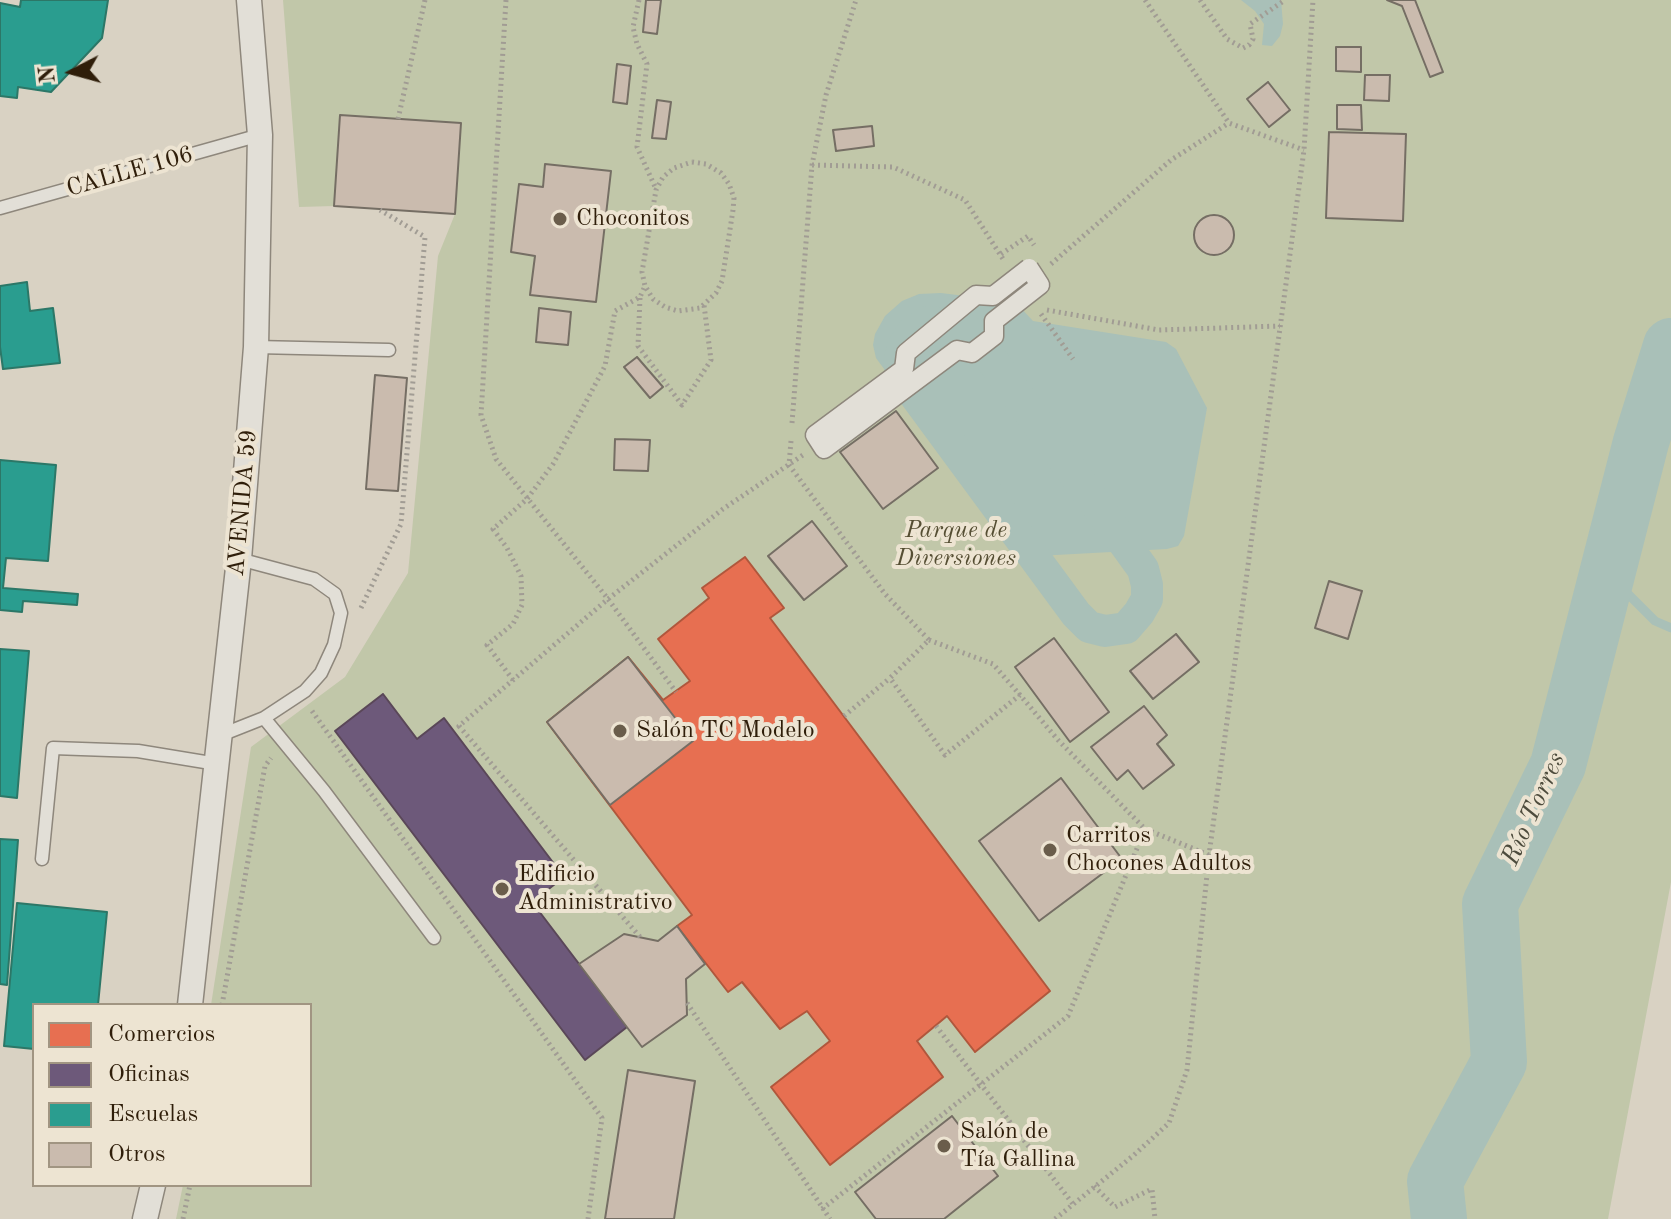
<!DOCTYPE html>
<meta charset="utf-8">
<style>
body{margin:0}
#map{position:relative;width:1671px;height:1219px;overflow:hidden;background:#d9d2c3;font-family:"Old Standard TT",serif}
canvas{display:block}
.legend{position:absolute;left:32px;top:1003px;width:280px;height:184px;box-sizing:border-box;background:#ede4d2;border:2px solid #a19582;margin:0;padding:10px 14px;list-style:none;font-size:24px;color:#2f1e0a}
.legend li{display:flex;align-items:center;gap:16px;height:40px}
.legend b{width:40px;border:2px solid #a19582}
.north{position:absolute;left:32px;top:32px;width:80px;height:80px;-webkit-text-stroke:6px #ede4d2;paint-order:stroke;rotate:264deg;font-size:22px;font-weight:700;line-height:32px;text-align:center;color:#2f1e0a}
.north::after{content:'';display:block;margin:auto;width:28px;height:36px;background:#2f1e0a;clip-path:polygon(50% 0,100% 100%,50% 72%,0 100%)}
</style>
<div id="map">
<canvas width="1671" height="1219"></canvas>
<ul class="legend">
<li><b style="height:22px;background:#e76f51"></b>Comercios</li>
<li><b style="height:22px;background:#6d597a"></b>Oficinas</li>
<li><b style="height:22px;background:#2a9d8f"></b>Escuelas</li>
<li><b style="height:22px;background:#cabbae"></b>Otros</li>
</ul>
<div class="north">N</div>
</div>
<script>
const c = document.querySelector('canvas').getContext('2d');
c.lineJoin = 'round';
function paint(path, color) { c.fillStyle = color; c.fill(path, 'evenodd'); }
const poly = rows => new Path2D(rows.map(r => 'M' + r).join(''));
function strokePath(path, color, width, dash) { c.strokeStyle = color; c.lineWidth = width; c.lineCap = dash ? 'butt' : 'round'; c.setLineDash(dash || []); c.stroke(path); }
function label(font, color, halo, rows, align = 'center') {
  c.font = font + ' "Old Standard TT",serif'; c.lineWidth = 8; c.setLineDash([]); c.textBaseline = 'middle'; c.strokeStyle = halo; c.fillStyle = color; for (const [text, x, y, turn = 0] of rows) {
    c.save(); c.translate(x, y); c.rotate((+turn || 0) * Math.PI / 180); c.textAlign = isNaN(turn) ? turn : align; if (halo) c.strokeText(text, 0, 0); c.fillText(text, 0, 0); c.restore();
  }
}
const green = poly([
 [283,0,1671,0,1671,882,1608,1219,176,1219,183,1185,310,1185,310,1005,211,1005,251,747,345,677,408,573,438,256,455,214,334,206,299,207]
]);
const water = poly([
 [1241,0,1281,0,1283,24,1280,36,1272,46,1262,45,1264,24,1255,11],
 [941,293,998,300,1018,305,1033,321,1166,342,1176,349,1207,408,1184,536,1178,546,1167,549,1037,556,1022,552,1012,542,876,358,873,345,875,334,885,316,902,301,919,294]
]);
const shops = poly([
 [745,557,784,608,770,618,1050,991,975,1052,947,1016,917,1041,943,1077,830,1165,771,1087,830,1041,807,1011,780,1029,742,982,728,992,677,926,692,915,547,722,628,657,663,700,690,681,658,639,709,598,702,588,745,557]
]);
const offices = poly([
 [383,694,417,739,444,718,564,877,532,902,627,1027,585,1060,335,731,383,694]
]);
const schools = poly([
 [21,0,108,0,102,38,51,92,18,87,17,98,0,96,0,3,20,7,21,0],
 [27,282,30,311,53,308,60,363,3,369,0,347,0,286,27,282],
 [0,460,56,465,48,561,6,558,3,588,78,594,77,605,23,601,22,612,0,610,0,460],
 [0,649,29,651,17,798,0,796,0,649],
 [0,839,18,840,7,985,0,984,0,839],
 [17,903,107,912,98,1005,34,1005,34,1049,4,1046,17,903]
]);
const stream = poly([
 [1607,573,1655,621,1671,628]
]);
const canal = poly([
 [927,322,958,325,973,334,1143,569,1147,585,1147,599,1139,613,1126,628,1105,631,1089,627,1076,614,903,379,899,362,903,347,913,331,927,322]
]);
const river = poly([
 [1439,1219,1435,1181,1499,1062,1490,904,1558,765,1641,442,1671,346]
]);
const building = poly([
 [646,0,661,0,657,34,643,32,646,0],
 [1387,0,1415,0,1443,72,1430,77,1402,6,1387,0],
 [1336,47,1361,47,1361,72,1336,71,1336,47],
 [617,64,631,66,627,104,613,102,617,64],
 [1365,75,1390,75,1389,101,1364,100,1365,75],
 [1268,82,1290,110,1269,127,1247,99,1268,82],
 [657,100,671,102,666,139,652,138,657,100],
 [1337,105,1361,105,1362,130,1337,129,1337,105],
 [340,115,461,123,455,214,334,206,340,115],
 [872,126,874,146,836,151,833,130,872,126],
 [1329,132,1406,134,1403,221,1326,218,1329,132],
 [545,164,611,171,596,302,530,295,535,256,511,252,519,184,543,187,545,164],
 '1194 235a20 20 0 1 1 40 0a20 20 0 1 1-40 0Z',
 [539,308,571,312,568,345,536,342,539,308],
 [637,357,663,387,650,398,624,367,637,357],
 [375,375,407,378,398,491,366,489,375,375],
 [896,411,938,468,883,509,840,452,896,411],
 [615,439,650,440,648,471,614,470,615,439],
 [812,521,847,566,804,600,768,556,812,521],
 [1329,581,1362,591,1348,639,1315,628,1329,581],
 [1176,634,1199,662,1153,699,1130,671,1176,634],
 [1054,638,1109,712,1070,742,1015,667,1054,638],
 [628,657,693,741,610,805,547,722,628,657],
 [1144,706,1167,735,1157,744,1174,765,1143,789,1128,770,1117,780,1091,747,1144,706],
 [1061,778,1122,859,1039,921,979,841,1061,778],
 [677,926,705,964,686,979,687,1015,642,1047,579,964,624,934,658,941,677,926],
 [628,1070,695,1081,674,1219,605,1219,628,1070],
 [952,1116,998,1176,944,1219,876,1219,855,1192,952,1116]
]);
const path = poly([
 [506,0,481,415,496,459,608,599,676,692],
 [639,0,633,27,637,44,647,64,637,147,656,189],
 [1145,0,1229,123,1304,150],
 [1200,0,1227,39,1243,48,1249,45,1253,39,1250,24,1285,0],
 [398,119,425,0],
 [692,162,706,164,721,173,729,184,734,198,733,210,722,281,716,293,700,308,678,311,665,307,653,299,645,286,642,272,656,190,663,177,674,168,692,162],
 [812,165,893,167,965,200,1003,259],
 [1001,254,1028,236,1034,245],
 [1051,264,1171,160,1229,123],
 [640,298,638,346,682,405,711,360,704,305],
 [1047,310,1159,330,1280,326],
 [1041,314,1073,359],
 [792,423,812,165,826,95,856,0],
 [791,441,789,465,885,594,929,640,890,678,945,755,1020,695,1058,740,1145,829,1209,855],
 [361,608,401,524,425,237,380,210],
 [929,640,993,664,1020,695],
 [513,680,487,645,513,624,522,605,521,576,507,548,493,529,527,499,553,464,605,366,615,311,640,297,645,286],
 [312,711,602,1118,588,1219],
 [844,716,890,678],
 [640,937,459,726,608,599,723,509,803,455],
 [687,1003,830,1219],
 [222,1005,265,766,271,758],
 [936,1026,1073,1204],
 [1094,1186,1115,1207,1152,1189,1155,1219],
 [822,1209,1068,1016,1145,829],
 [183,1219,190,1185],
 [1055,1219,1134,1155,1169,1123,1187,1070,1209,855,1304,150,1313,0]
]);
const service = poly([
 [0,208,260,135],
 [256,347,389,350],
 [264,718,324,791,434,938],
 [221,735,264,718,305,691,321,673,334,645,341,613,335,594,314,579,239,559],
 [42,859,53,748,138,751,217,764]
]);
const minor = poly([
 [190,1005,239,559,256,347,260,135,249,0],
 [145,1219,153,1185]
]);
const pedestrianBridge = poly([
 [1029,268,1040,285,994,321,994,336,972,353,957,350,824,449,815,435,904,369,906,353,976,295,993,296,1029,268]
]);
const markers = [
 [560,219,8,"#6a5d4b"],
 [620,731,8,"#6a5d4b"],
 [1050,850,8,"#6a5d4b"],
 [502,889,8,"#6a5d4b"],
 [944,1146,8,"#6a5d4b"]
];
const streetNames = [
 ["CALLE 106",130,172,-16],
 ["AVENIDA 59",243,503,-85]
];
const poiNames = [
 ["Choconitos",576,219],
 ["Salón TC Modelo",636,731],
 ["Carritos",1066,836],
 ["Chocones Adultos",1066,864],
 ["Edificio",518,875],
 ["Administrativo",518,903],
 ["Salón de",960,1132],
 ["Tía Gallina",960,1160]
];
const parkNames = [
 ["Parque de",956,531],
 ["Diversiones",956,559]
];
const waterNames = [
 ["Río Torres",1534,809,-66]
];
paint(green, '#c1c7a9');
paint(water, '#a9c0b8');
paint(shops, '#e76f51');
strokePath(shops, '#b0573c', 2);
paint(offices, '#6d597a');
strokePath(offices, '#5a4758', 2);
paint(schools, '#2a9d8f');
strokePath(schools, '#2c7767', 2);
strokePath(stream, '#a9c0b8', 9);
strokePath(canal, '#a9c0b8', 32);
strokePath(river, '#a9c0b8', 56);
paint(building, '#cabbae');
strokePath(building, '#756e64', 2);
strokePath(service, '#8e877c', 15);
strokePath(minor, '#8e877c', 27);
strokePath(path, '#a19c94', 5, [2, 4]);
strokePath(service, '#e2dfd7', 12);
strokePath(minor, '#e2dfd7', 24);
strokePath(pedestrianBridge, '#8e877c', 21, []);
strokePath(pedestrianBridge, '#e2dfd7', 18);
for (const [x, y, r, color] of markers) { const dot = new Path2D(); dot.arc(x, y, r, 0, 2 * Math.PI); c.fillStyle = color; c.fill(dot); strokePath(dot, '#ede4d2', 3); }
label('24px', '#2f1e0a', '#ede4d2', streetNames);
label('24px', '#2f1e0a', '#ede4d2', poiNames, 'left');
label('italic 24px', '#554e33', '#ede4d2', parkNames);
label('italic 26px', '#4e4c3d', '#ede4d2', waterNames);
</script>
